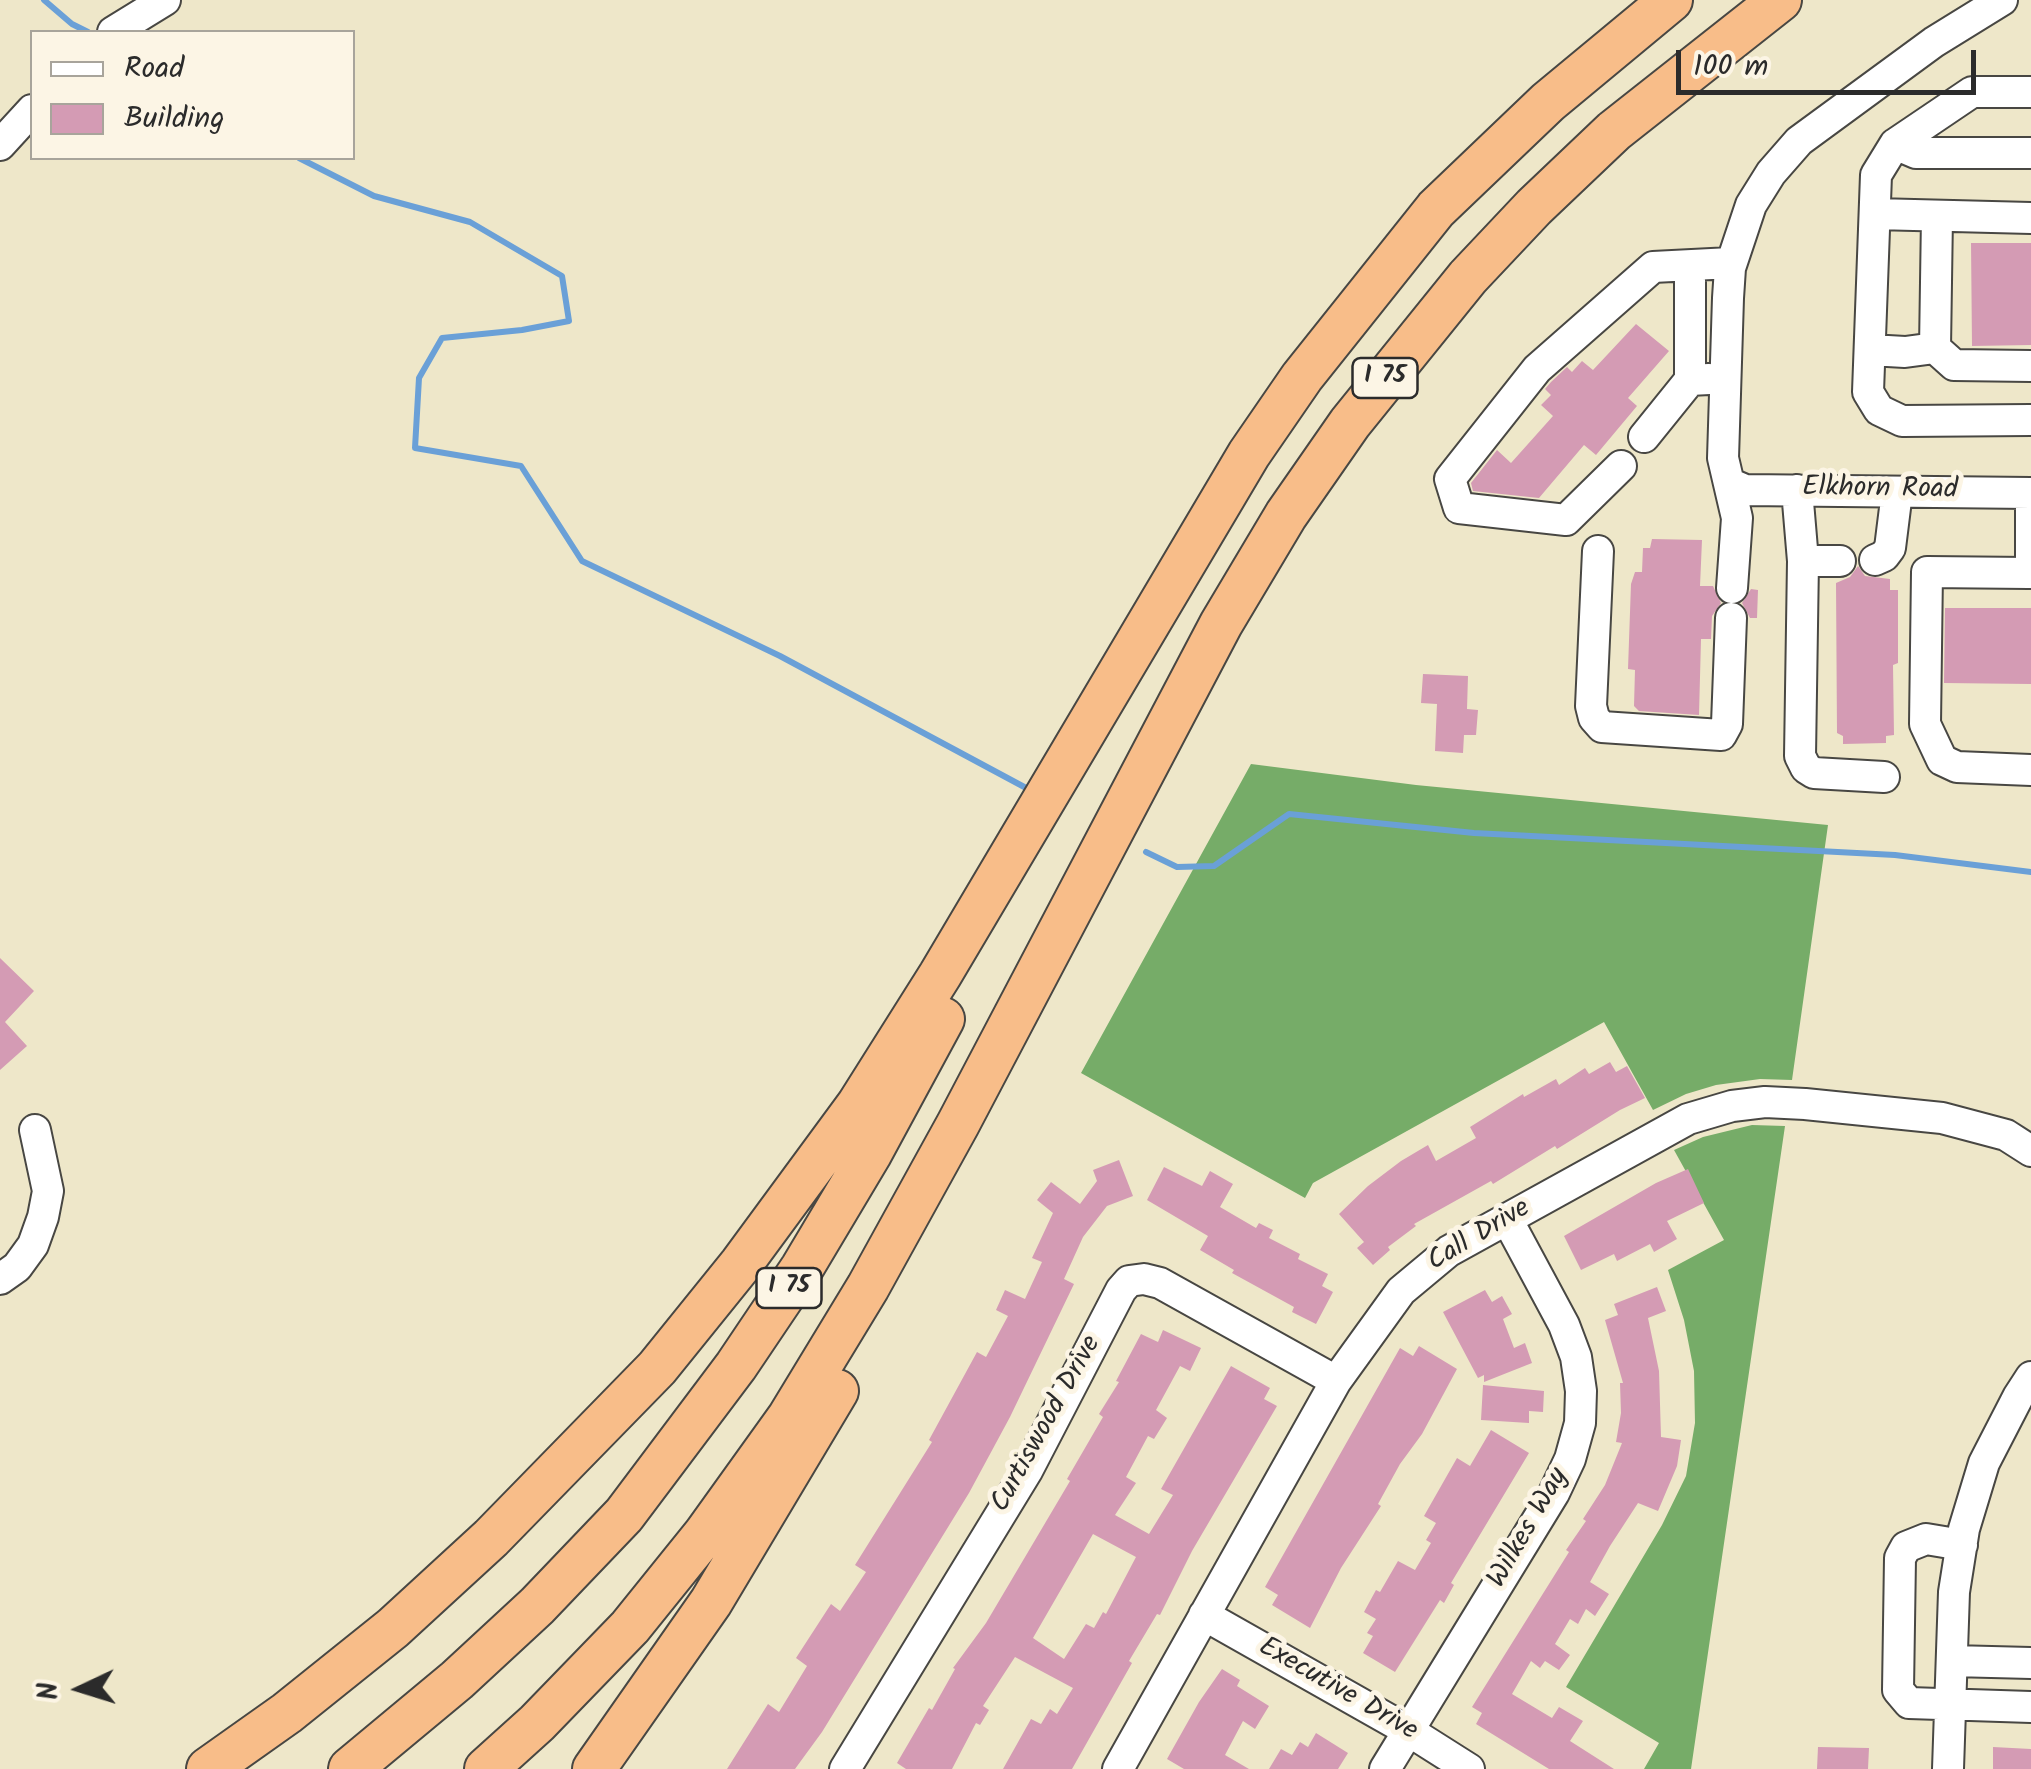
<!DOCTYPE html>
<style>
body{margin:0}
#map{position:relative;width:2031px;height:1769px;overflow:hidden;background:#eee7c9;font-family:Kalam,sans-serif}
canvas{display:block}
.legend{position:absolute;left:30px;top:30px;width:325px;height:130px;box-sizing:border-box;background:#fcf5e5;border:2px solid #a8a49b;margin:0;padding:12px 18px;list-style:none;font-size:30px;color:#2b2b2b}
.legend li{display:flex;align-items:center;gap:20px;height:50px}
.legend b{width:50px;border:2px solid #a8a49b}
.north{position:absolute;left:30px;top:1639px;width:100px;height:100px;-webkit-text-stroke:8px #fcf5e5;paint-order:stroke;rotate:266deg;font-size:28px;font-weight:700;line-height:40px;text-align:center;color:#2b2b2b}
.north::after{content:'';display:block;margin:auto;width:35px;height:45px;background:#2b2b2b;clip-path:polygon(50% 0,100% 100%,50% 72%,0 100%)}
.scale{position:absolute;left:1676px;top:50px;width:300px;height:45px;box-sizing:border-box;border:5px solid #2b2b2b;border-top:0;padding-left:12px;font-size:30px;line-height:35px;white-space:nowrap;color:#2b2b2b;-webkit-text-stroke:8px #fcf5e5;paint-order:stroke}
</style>
<div id="map">
<canvas width="2031" height="1769"></canvas>
<ul class="legend">
<li><b style="height:12px;background:#fff"></b>Road</li>
<li><b style="height:28px;background:#d49bb4"></b>Building</li>
</ul>
<div class="north">N</div>
<div class="scale">100 m</div>
</div>
<script>
const c = document.querySelector('canvas').getContext('2d');
c.lineJoin = 'round';
function paint(path, color) { c.fillStyle = color; c.fill(path, 'evenodd'); }
const poly = rows => new Path2D(rows.map(r => 'M' + r).join(''));
function strokePath(path, color, width, dash) { c.strokeStyle = color; c.lineWidth = width; c.lineCap = dash ? 'butt' : 'round'; c.setLineDash(dash || []); c.stroke(path); }
function label(font, color, halo, rows, align = 'center') {
  c.font = font + ' Kalam,sans-serif'; c.lineWidth = 10; c.setLineDash([]); c.textBaseline = 'middle'; c.strokeStyle = halo; c.fillStyle = color; for (const [text, x, y, turn = 0] of rows) {
    c.save(); c.translate(x, y); c.rotate((+turn || 0) * Math.PI / 180); c.textAlign = isNaN(turn) ? turn : align; if (halo) c.strokeText(text, 0, 0); c.fillText(text, 0, 0); c.restore();
  }
}
const forest = poly([
 [1251,764,1416,785,1828,825,1792,1080,1760,1079,1716,1085,1686,1094,1653,1110,1604,1022,1313,1183,1305,1198,1081,1073],
 [1752,1125,1785,1126,1691,1769,1644,1769,1659,1743,1566,1687,1662,1525,1686,1476,1695,1423,1694,1371,1684,1320,1668,1270,1724,1240,1674,1150,1703,1137]
]);
const stream = poly([
 [44,0,72,24,88,32],
 [299,158,374,196,470,222,562,276,569,321,522,330,442,338,419,378,415,448,521,466,582,561,780,656,1028,789],
 [1146,852,1177,867,1214,866,1289,814,1474,833,1895,855,2031,872]
]);
const building = poly([
 [1971,243,2031,243,2031,345,1972,346],
 [1636,324,1669,351,1628,398,1637,406,1596,455,1584,445,1539,498,1473,491,1471,483,1497,450,1511,463,1553,416,1541,405,1551,395,1545,389,1551,382,1567,367,1572,372,1582,361,1593,370],
 [1652,539,1702,540,1700,586,1713,586,1721,603,1712,616,1711,639,1701,639,1699,715,1639,711,1634,706,1635,670,1628,669,1631,584,1635,572,1642,572,1643,548,1650,548],
 [1858,566,1865,576,1890,579,1890,590,1898,590,1898,663,1893,665,1894,735,1886,736,1886,743,1843,744,1843,736,1837,733,1836,583,1850,577],
 [1751,589,1758,590,1757,618,1750,618,1742,603],
 [1945,608,2031,608,2031,684,1944,683],
 [1423,674,1468,676,1467,709,1478,710,1476,735,1464,735,1463,753,1435,751,1437,704,1421,703],
 [0,958,34,991,5,1022,27,1046,0,1070],
 [1610,1062,1616,1072,1627,1066,1645,1098,1620,1110,1557,1149,1555,1146,1493,1184,1491,1181,1414,1224,1416,1226,1388,1247,1390,1250,1373,1265,1357,1248,1364,1242,1339,1214,1368,1186,1401,1161,1428,1145,1436,1161,1476,1138,1470,1127,1523,1094,1524,1097,1556,1079,1559,1085,1585,1068,1589,1074],
 [1119,1160,1133,1196,1107,1206,1083,1237,1064,1279,1074,1284,1010,1417,969,1493,822,1732,795,1769,727,1769,768,1704,779,1712,807,1666,796,1658,831,1604,840,1611,866,1572,855,1565,932,1442,929,1440,977,1352,986,1357,1008,1316,996,1310,1005,1290,1025,1299,1042,1262,1032,1258,1053,1213,1037,1200,1051,1182,1080,1204,1097,1181,1093,1170],
 [1164,1167,1202,1186,1210,1171,1233,1184,1220,1207,1256,1228,1259,1223,1273,1230,1269,1238,1300,1254,1298,1259,1328,1274,1322,1286,1333,1292,1316,1324,1292,1312,1294,1307,1232,1273,1234,1270,1200,1250,1208,1236,1147,1200],
 [1688,1169,1704,1203,1667,1221,1677,1239,1654,1252,1650,1244,1617,1261,1614,1254,1581,1270,1564,1236,1656,1183],
 [1657,1287,1666,1311,1648,1318,1659,1371,1661,1437,1681,1440,1677,1466,1658,1511,1638,1503,1610,1546,1590,1582,1609,1594,1595,1616,1586,1609,1578,1624,1570,1619,1555,1644,1570,1655,1559,1670,1545,1661,1540,1668,1531,1661,1512,1694,1552,1718,1559,1707,1583,1721,1570,1741,1614,1769,1549,1769,1476,1724,1482,1713,1472,1707,1569,1552,1566,1550,1586,1521,1583,1519,1605,1485,1622,1443,1616,1442,1621,1413,1620,1383,1623,1383,1605,1320,1618,1315,1614,1304],
 [1485,1290,1492,1302,1502,1296,1512,1314,1503,1319,1514,1348,1525,1343,1532,1363,1484,1382,1484,1375,1478,1378,1443,1312],
 [1163,1330,1201,1348,1190,1371,1180,1366,1156,1410,1167,1418,1154,1439,1148,1436,1126,1477,1136,1483,1115,1515,1149,1534,1173,1495,1161,1489,1231,1366,1270,1388,1264,1399,1277,1406,1192,1551,1160,1615,1157,1614,1129,1661,1132,1663,1072,1769,1003,1769,1031,1719,1041,1724,1050,1709,1057,1714,1073,1688,1015,1657,983,1706,989,1710,980,1725,976,1723,952,1769,906,1769,897,1763,929,1708,932,1710,955,1669,953,1668,986,1623,1070,1481,1067,1479,1103,1417,1099,1414,1119,1382,1116,1381,1141,1334,1158,1342],
 [1093,1534,1136,1557,1106,1614,1103,1612,1094,1628,1086,1624,1064,1659,1033,1638],
 [1419,1346,1457,1369,1422,1434,1400,1464,1378,1504,1381,1506,1341,1568,1310,1628,1272,1605,1278,1595,1265,1587,1400,1348,1413,1356],
 [1483,1385,1544,1391,1543,1412,1529,1411,1529,1423,1481,1420],
 [1491,1430,1529,1453,1451,1583,1454,1585,1444,1603,1440,1600,1395,1672,1363,1653,1373,1636,1367,1633,1376,1619,1364,1612,1376,1590,1380,1592,1398,1561,1415,1570,1431,1543,1426,1540,1436,1523,1424,1516,1457,1458,1470,1466],
 [1222,1669,1240,1680,1237,1686,1269,1706,1255,1729,1243,1721,1225,1755,1249,1769,1184,1769,1167,1759,1199,1702],
 [1316,1733,1348,1753,1338,1769,1269,1769,1281,1749,1292,1755,1300,1742,1308,1747],
 [1818,1747,1869,1748,1868,1769,1817,1769],
 [1993,1747,2031,1749,2031,1769,1993,1769]
]);
const minor = poly([
 [113,32,165,0],
 [2031,92,1972,92,1895,144,1876,175,1868,392,1879,410,1902,421,2031,420],
 [1895,144,1916,153,2031,153],
 [0,145,32,110],
 [1875,214,2031,218],
 [1690,266,1690,380],
 [1935,348,1954,365,2031,366],
 [1870,350,1905,352,1935,348,1937,216],
 [1644,437,1690,380,1709,379],
 [1621,466,1566,520,1459,508,1450,479,1537,369,1653,267,1731,263],
 [1731,484,1745,490,2031,493],
 [1797,490,1803,561,1840,561],
 [2031,508,2031,573],
 [1598,551,1591,706,1594,718,1602,727,1721,735,1727,724,1731,618],
 [1875,560,1884,556,1890,548,1897,492],
 [1803,561,1800,756,1806,768,1814,773,1884,777],
 [2029,573,1927,572,1925,724,1942,760,1957,767,2031,770],
 [1732,588,1737,518,1723,458,1728,298,1730,268,1751,205,1771,173,1799,141,1934,42,2002,0],
 [0,1279,17,1267,33,1245,43,1217,48,1191,35,1130],
 [1962,1545,1926,1539,1906,1547,1900,1558,1898,1690,1909,1703,2031,1707],
 [1204,1615,1409,1731,1469,1769],
 [1952,1661,2031,1663],
 [845,1769,1027,1471,1121,1290,1129,1281,1144,1279,1160,1283,1336,1381],
 [1118,1769,1336,1381,1401,1291,1449,1251,1688,1119,1732,1106,1765,1102,1805,1104,1942,1118,2006,1135,2031,1151],
 [1385,1769,1554,1493,1570,1459,1580,1423,1581,1391,1576,1357,1564,1325,1507,1219],
 [1948,1769,1954,1592,1964,1529,1984,1463,2018,1397,2031,1377]
]);
const highway = poly([
 [208,1769,287,1713,393,1628,491,1538,657,1368,741,1264,858,1105,940,975,1249,454,1302,377,1436,209,1548,102,1671,0],
 [350,1769,457,1680,537,1606,624,1515,736,1366,802,1268,870,1154,943,1019],
 [486,1769,537,1723,630,1627,705,1534,789,1417,868,1287,958,1124,1221,624,1286,515,1350,423,1468,277,1534,207,1614,131,1780,0],
 [594,1769,711,1602,837,1391]
]);
const shields = [
 [1385,378,65],
 [789,1288,65]
];
const shieldNames = [
 ["I 75",1385,378],
 ["I 75",789,1288]
];
const streetNames = [
 ["Elkhorn Road",1880,491,1],
 ["Call Drive",1480,1237,-31],
 ["Curtiswood Drive",1048,1425,-61],
 ["Wilkes Way",1530,1529,-60],
 ["Executive Drive",1337,1691,30]
];
paint(forest, '#76ac68');
strokePath(stream, '#6aa0d7', 6);
paint(building, '#d49bb4');
strokePath(minor, '#484743', 34);
strokePath(highway, '#484743', 46);
strokePath(minor, '#fff', 30);
strokePath(highway, '#f8bd89', 42);
for (const [x, y, w] of shields) { const box = new Path2D(); box.roundRect(x - w / 2, y - 20, w, 40, 8); c.fillStyle = '#fcf5e5'; c.fill(box); strokePath(box, '#2b2b2b', 2.5); }
label('bold 25px', '#2b2b2b', null, shieldNames);
label('28px', '#2b2b2b', '#fcf5e5', streetNames);
</script>
